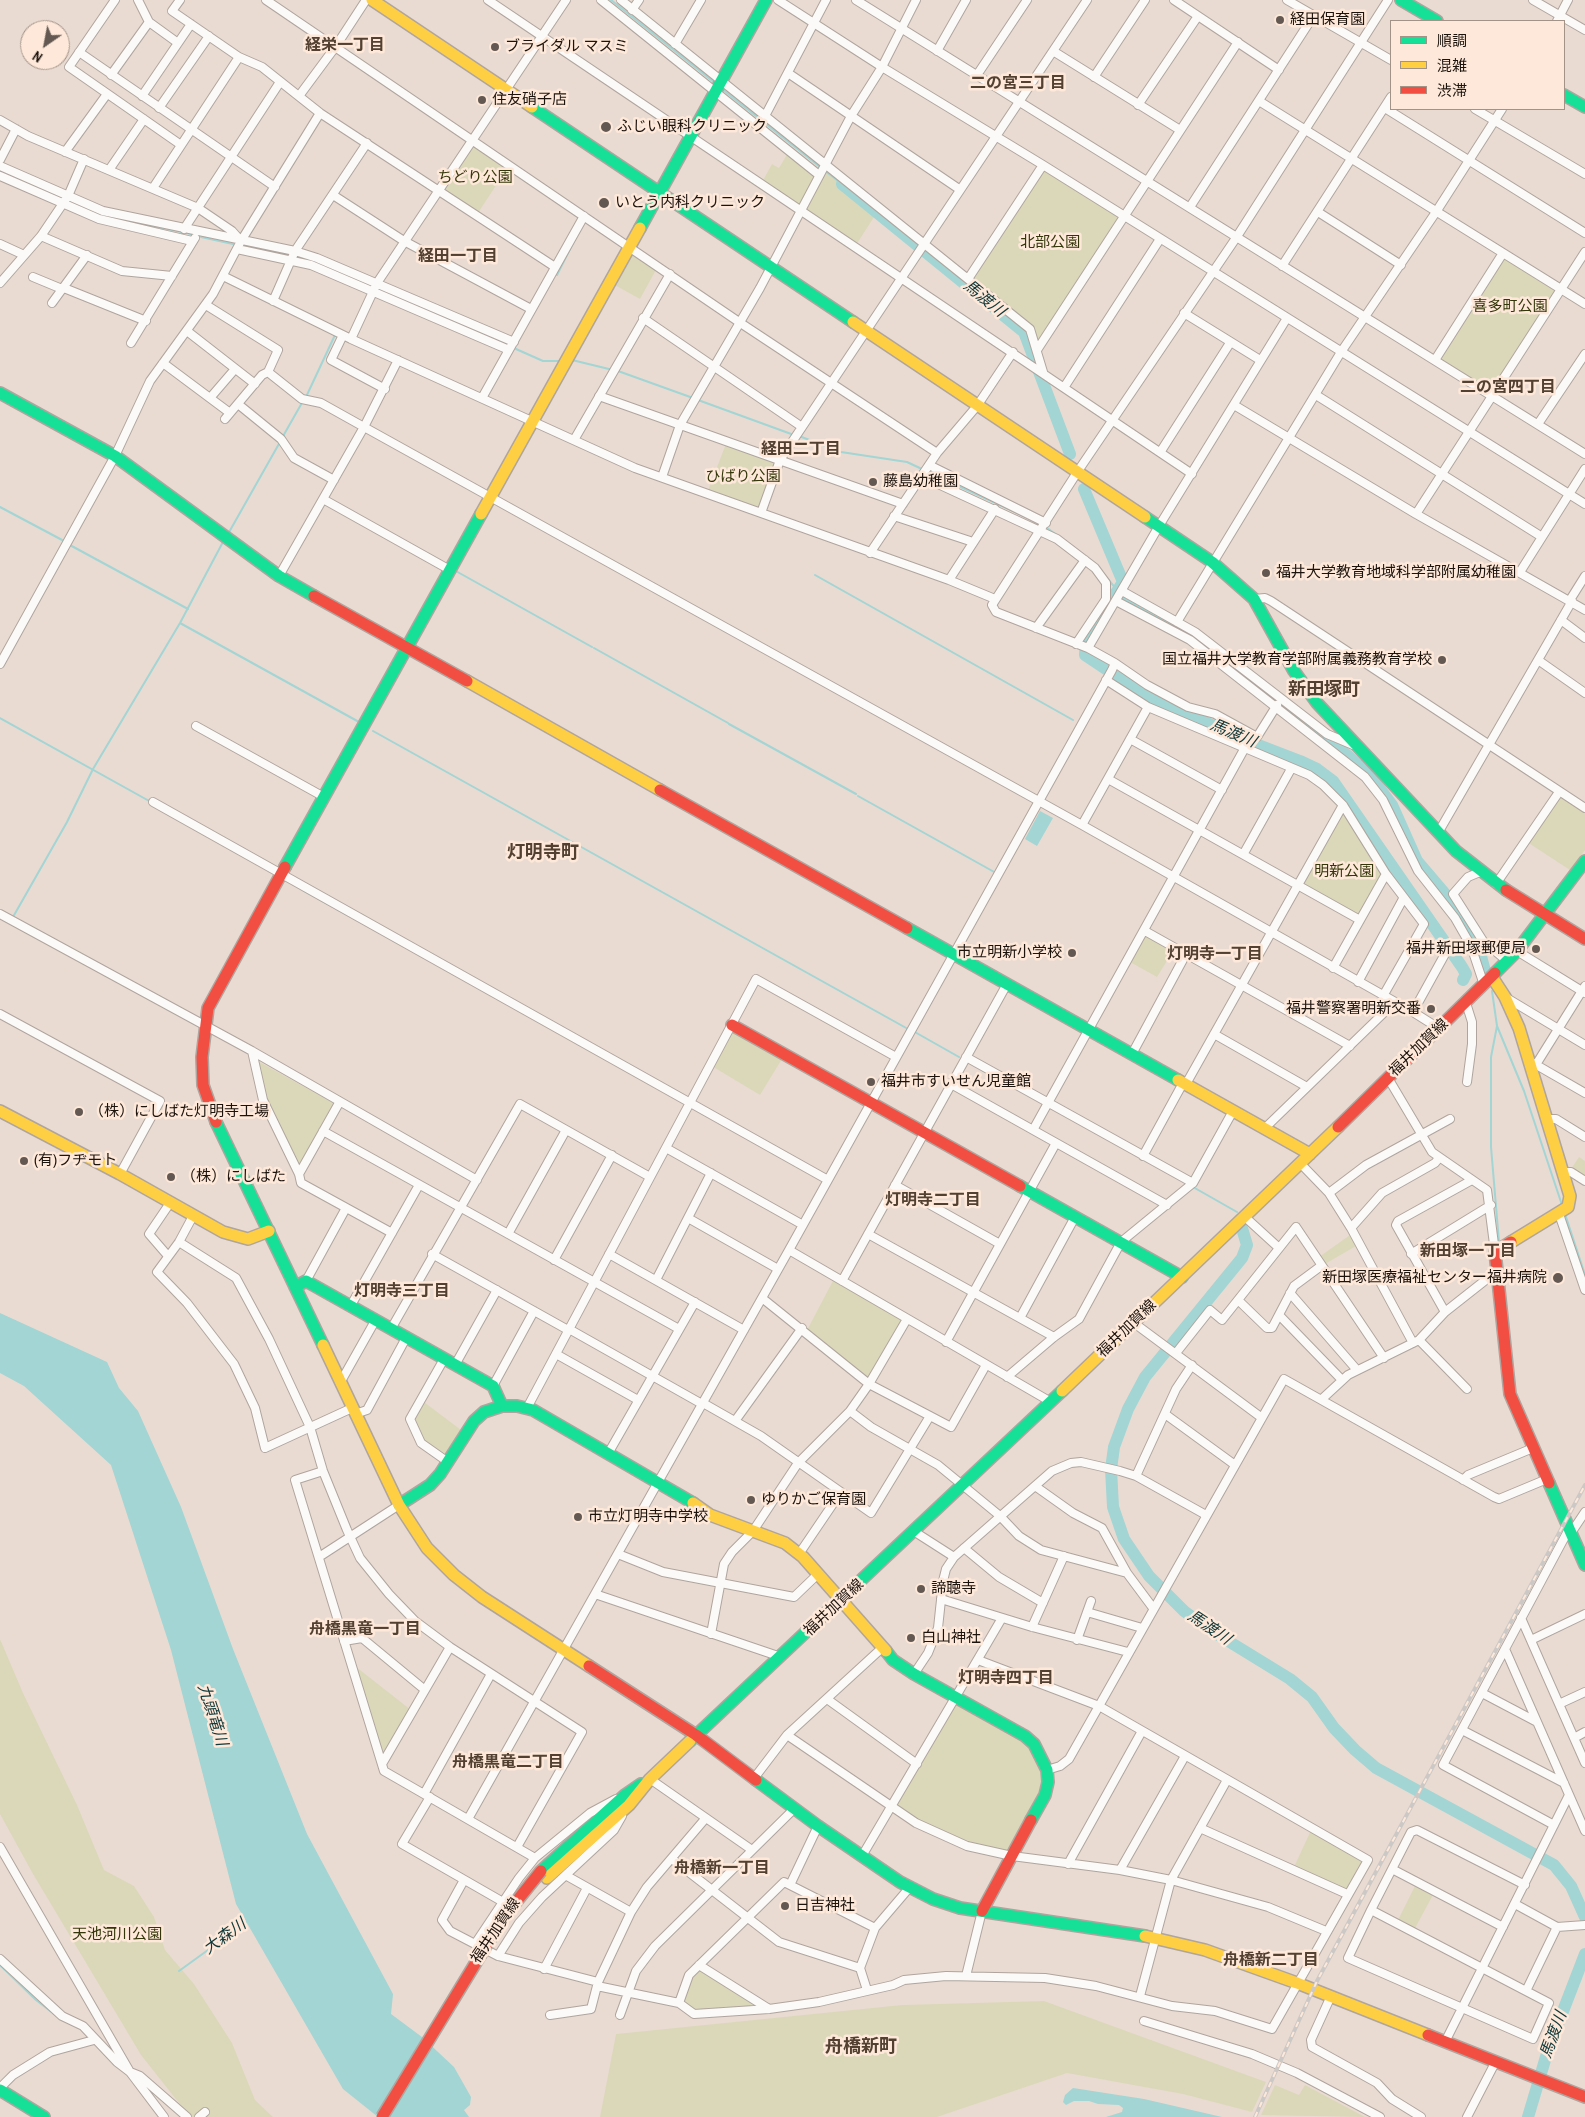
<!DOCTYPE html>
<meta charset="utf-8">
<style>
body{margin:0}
#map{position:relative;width:1585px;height:2117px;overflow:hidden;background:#e9dbd2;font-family:"Archivo Narrow","Noto Sans JP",sans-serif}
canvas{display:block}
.legend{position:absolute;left:1390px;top:20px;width:175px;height:90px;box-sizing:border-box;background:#fde8d9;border:1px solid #a39387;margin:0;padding:6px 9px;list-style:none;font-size:15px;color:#1c130d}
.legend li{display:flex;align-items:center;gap:10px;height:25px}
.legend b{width:25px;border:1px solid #a39387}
.north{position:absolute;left:20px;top:20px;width:50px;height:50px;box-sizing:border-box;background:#fde8d9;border:1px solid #a39387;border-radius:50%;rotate:213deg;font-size:14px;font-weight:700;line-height:20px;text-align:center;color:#1c130d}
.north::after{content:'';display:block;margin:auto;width:18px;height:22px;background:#645952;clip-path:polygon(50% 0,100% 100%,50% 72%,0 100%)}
</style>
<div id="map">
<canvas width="1585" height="2117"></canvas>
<ul class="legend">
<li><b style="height:6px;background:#16e098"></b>順調</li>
<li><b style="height:6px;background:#ffcf43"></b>混雑</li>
<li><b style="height:6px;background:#f24e42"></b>渋滞</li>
</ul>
<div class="north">N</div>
</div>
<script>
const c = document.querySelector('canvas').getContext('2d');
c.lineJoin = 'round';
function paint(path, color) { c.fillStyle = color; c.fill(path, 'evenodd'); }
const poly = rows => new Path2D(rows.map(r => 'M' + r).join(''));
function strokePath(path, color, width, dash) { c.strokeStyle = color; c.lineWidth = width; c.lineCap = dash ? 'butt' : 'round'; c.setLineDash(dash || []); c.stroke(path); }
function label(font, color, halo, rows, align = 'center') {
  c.font = font + ' "Archivo Narrow","Noto Sans JP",sans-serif'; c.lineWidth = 5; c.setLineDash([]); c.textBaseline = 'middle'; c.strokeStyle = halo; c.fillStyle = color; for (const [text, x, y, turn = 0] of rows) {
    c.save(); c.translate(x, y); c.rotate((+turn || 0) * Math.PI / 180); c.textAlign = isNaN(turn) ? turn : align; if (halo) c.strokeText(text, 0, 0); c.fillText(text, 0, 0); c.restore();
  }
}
const green = poly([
 [471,143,508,167,478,213,441,188],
 [789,151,819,175,823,169,876,214,856,245,762,182,772,164,779,168],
 [1043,167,1123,218,1037,349,1030,329,969,279],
 [629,250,657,268,640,299,611,283],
 [1503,256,1560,292,1493,395,1437,360],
 [727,441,780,460,761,513,707,493],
 [1560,795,1585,813,1585,850,1570,870,1527,842],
 [1343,805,1386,874,1360,920,1298,884],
 [1145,931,1175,948,1157,977,1130,962],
 [732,1025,785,1054,760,1095,710,1065],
 [254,1059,337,1105,301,1171,263,1100],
 [1579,1157,1585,1161,1585,1178,1571,1169],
 [1350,1235,1356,1246,1325,1264,1319,1257],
 [835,1277,907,1319,870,1383,806,1332],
 [424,1402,465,1433,448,1455,424,1441,410,1419],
 [0,1639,23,1693,77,1805,104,1870,134,1886,154,1917,165,1950,194,1984,232,2043,255,2100,273,2117,190,2117,141,2055,33,1874,0,1814],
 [355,1666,411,1710,384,1761],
 [955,1700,1025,1736,1043,1769,1038,1798,1012,1856,967,1846,891,1807],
 [1312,1828,1368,1860,1348,1893,1294,1867],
 [1417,1882,1434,1893,1413,1932,1397,1922],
 [699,1965,765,2009,695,2013,679,2003,689,1975],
 [1044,2001,1266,2082,1252,2112,1183,2094,1067,2073,937,2117,600,2117,616,2034,902,2005],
 [1275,2085,1299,2095,1305,2085,1365,2117,1261,2115]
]);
const water = poly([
 [1040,811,1053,818,1037,846,1025,839],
 [0,1313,107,1362,119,1388,138,1411,181,1507,233,1649,307,1834,393,1994,391,2014,422,2037,454,2067,471,2097,470,2105,464,2110,469,2117,378,2117,343,2089,236,1904,171,1650,111,1465,24,1386,0,1373],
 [1073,2088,1144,2099,1222,2117,1106,2117,1122,2112,1123,2108,1119,2105,1098,2104,1089,2101,1074,2101,1066,2105,1063,2102,1065,2095]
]);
const stream = poly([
 [611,0,715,83],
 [722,89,820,167],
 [824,170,842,184],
 [89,209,101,215,191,234],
 [201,237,233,244],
 [243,246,288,255],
 [296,257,311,262],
 [341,274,371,286],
 [557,275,574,241],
 [407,302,508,345],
 [516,349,543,361,561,361],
 [572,360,613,370],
 [618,371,693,398],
 [306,397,335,335],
 [698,400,794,435],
 [799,436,841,452,907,462,924,470],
 [282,438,303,401],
 [928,472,1026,517],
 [0,507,64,541],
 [1046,527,1098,566],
 [228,534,280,442],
 [68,544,188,609],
 [454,570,592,647],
 [1102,572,1117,590],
 [815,575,1073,720],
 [180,623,359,722],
 [594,648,728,723],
 [0,718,151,802],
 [729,724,856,794],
 [373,731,908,1029],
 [858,796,996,873],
 [304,891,405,947],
 [13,917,67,822,93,769,180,623,224,540],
 [1492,991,1497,1026,1491,1057,1491,1147,1499,1242],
 [1497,1026,1524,1091,1562,1205],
 [913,1031,959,1057],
 [1193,1187,1237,1212],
 [1566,1217,1585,1275],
 [1562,1499,1574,1524],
 [1576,1531,1585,1550],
 [0,1965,36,2000,62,2020],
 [179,1971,248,1921]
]);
const river = poly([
 [842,184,1024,332,1070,454],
 [1084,489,1123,582,1086,640,1085,655,1142,693,1235,736,1300,761,1317,769,1333,781,1462,967,1466,974,1463,980],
 [1114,594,1183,631,1200,644],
 [1218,658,1347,755,1372,778,1392,805,1417,861,1457,908,1479,949,1485,971],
 [1241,1225,1247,1245,1242,1258,1145,1377,1128,1409,1114,1447,1111,1469,1113,1507,1124,1539,1149,1576,1184,1611,1207,1628,1290,1679,1312,1697,1334,1728,1355,1750,1376,1768,1554,1865,1571,1886,1585,1917],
 [1528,2117,1548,2050,1585,1954]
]);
const street = poly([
 [115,0,69,67,181,145],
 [138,0,149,22,178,43],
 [180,0,172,11,239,57,262,67,320,113,555,267],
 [266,0,739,322,937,453],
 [488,0,1192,474],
 [601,0,819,175],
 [621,0,1030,329,1043,372],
 [778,0,882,67,1043,165,1585,504],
 [856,0,1585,454],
 [1174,0,1279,70],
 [1287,0,1391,60],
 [1533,0,1585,30],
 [632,10,639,0],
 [1557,21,1568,0],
 [675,44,701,0],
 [937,51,966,0],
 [1053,51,1180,130],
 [79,52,275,187],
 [788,73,959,189],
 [111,75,149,22],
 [977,75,1027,0],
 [1094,77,1145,0],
 [142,96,191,24],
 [299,96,336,46,366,0],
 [1259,101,1585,304],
 [1138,105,1198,16],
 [159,108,209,36],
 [1385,108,1585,233],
 [1475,109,1585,174],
 [765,116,826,0],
 [0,120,28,136,198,208,232,231,241,241],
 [65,152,107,94],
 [0,160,16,129],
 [0,166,103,211,295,251,317,258,514,342],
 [109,170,144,119],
 [0,176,99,219,192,241],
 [153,188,239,57],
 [333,195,404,241,531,309],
 [1190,207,1314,15],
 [1318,212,1401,265],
 [184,229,280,82],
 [41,236,122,271,172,276],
 [0,244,24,255],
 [237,249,311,265,509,350],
 [1282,266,1391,97],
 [223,276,351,339,635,468,949,580,995,599],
 [33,277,62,289],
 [968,279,1043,165],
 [0,283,41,236,68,196,84,159],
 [64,288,146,321],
 [273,301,295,251,367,143],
 [52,303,87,255],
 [206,305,278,350,268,372,262,375,225,419],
 [1184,313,1260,360],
 [643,318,802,427],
 [187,331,255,384],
 [343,335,331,360,385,389],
 [351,339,377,283,566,0],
 [131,343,195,238],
 [1037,350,1238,42],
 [1435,360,1503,253],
 [163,363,230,413],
 [268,372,302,399,321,403,364,427,1082,825,1413,1012,1440,1029],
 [1065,386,1160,239],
 [1316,395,1542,537],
 [599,396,903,504],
 [210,398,235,369],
 [482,398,584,216],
 [238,404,281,439,294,458,334,480],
 [1234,405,1416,514,1585,610],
 [1538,424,1585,354],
 [574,440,670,274],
 [1161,451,1230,343],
 [929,465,1046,523],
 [921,476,1057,539,1095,568,1106,583,1106,599,1076,644],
 [662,477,680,425,760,288,851,116,882,67,916,0],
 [323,499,450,570],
 [761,513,780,460,1087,0],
 [1416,514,1585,252],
 [894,516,973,542],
 [870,553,937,453,977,406,1013,352],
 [1520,572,1585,469],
 [279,576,364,427,398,360],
 [949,580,995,509],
 [1122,591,1195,632,1327,734,1353,745],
 [1254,599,1265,598,1271,601,1585,808],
 [1570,600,1585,576],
 [1116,601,1190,640,1365,777,1383,800,1418,871,1455,918,1471,946,1484,985],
 [1561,620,1585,638],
 [1177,622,1341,352,1436,212,1502,109],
 [1036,628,1085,560],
 [1088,648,996,612,992,605,1078,471,1236,238,1388,0],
 [1538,660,1585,693],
 [1115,663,1147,685,1188,707,1215,714,1257,737,1277,705],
 [0,664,115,456,150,381,213,294,241,241,320,113],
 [1106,680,1148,707,1309,775,1323,785,1343,805,1386,874,1333,968],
 [196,726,324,797],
 [1130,739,1222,790],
 [1108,779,1360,920],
 [153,802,828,1180],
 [1082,825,1148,707],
 [1438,833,1572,601],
 [1244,853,1291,769],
 [1480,872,1468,877,1453,894,1483,941,1507,961],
 [1496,884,1559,792],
 [0,914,252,1051,477,1180],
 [1145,931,1350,1046],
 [1517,951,1585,993],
 [1358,982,1403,899],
 [1383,996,1424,924,1386,874],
 [1505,997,1585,1045],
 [1466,1003,1472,1022,1472,1044,1467,1082],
 [1413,1012,1445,954],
 [0,1014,160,1101,120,1174],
 [1214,1034,1307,1087],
 [252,1051,263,1100,299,1174,301,1183,392,1233],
 [1132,1054,1186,954],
 [966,1057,1193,1183],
 [1533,1063,1585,1093],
 [1537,1063,1585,986],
 [1388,1078,1432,1152,1487,1190,1495,1252],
 [951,1084,1167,1205],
 [1186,1084,1343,805],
 [1547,1119,1556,1119,1585,1137],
 [1265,1128,1395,1002],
 [1033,1130,1252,735],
 [323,1131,679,1329],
 [666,1148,803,1225],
 [1143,1156,1183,1083],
 [1300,1163,1329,1193,1351,1228,1413,1343],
 [1564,1172,1571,1172,1585,1181],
 [299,1174,339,1103],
 [895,1185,1000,1244],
 [1329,1193,1366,1165,1450,1119],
 [1559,1214,1585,1290],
 [193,1216,179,1242,157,1272,187,1303,234,1364,255,1408,265,1448,352,1408],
 [1245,1217,1279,1248],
 [688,1218,778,1269],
 [1351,1228,1382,1193,1435,1163,1439,1158],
 [508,1234,566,1130],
 [868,1234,1054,1337],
 [179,1242,236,1278,269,1339,310,1427,323,1471,347,1530,360,1558,389,1594,415,1621,450,1647,582,1732,517,1847],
 [789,1250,1051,1402],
 [432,1254,568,1330],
 [609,1254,744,1330],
 [1411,1254,1491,1205],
 [168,1256,149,1234,170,1203],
 [554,1260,612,1155],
 [656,1280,711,1173],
 [306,1281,346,1208],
 [842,1281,1007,984],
 [1290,1293,1357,1370],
 [762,1298,869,1384,951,1427,986,1365],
 [1238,1300,1267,1328,1272,1328,1294,1286,1321,1266],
 [350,1307,419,1185],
 [1445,1312,1396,1225,1398,1221,1472,1180],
 [1280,1316,1342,1380],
 [1020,1318,1075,1217],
 [1134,1323,1262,1418],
 [391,1329,520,1104,650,1177],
 [569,1329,702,1404],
 [1419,1340,1467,1389],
 [946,1342,1056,1143],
 [1176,1353,1210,1310,1222,1320,1296,1227,1384,1358],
 [556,1354,638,1400],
 [444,1359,410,1419,421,1443,448,1462],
 [455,1365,497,1290],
 [1007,1377,1054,1337,1079,1319,1121,1242,1193,1183,1233,1111],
 [340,1383,375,1321],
 [493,1386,534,1311],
 [1322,1399,1348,1375,1419,1340,1445,1312,1497,1271],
 [703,1403,761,1436,871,1513,930,1416],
 [527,1408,756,979,896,1057],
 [850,1411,871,1427,938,1465,1000,1516,1019,1536,1041,1550,1127,1573],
 [355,1414,367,1410,406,1338],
 [1165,1414,1235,1465],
 [735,1421,802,1328],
 [609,1452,695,1302],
 [323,1471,295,1480,384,1771,535,1858],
 [1136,1476,1176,1389,1192,1365],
 [1463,1480,1468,1475,1533,1448],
 [1035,1486,1073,1513,1102,1528,1127,1573,1153,1608],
 [915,1532,954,1557],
 [1571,1533,1585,1512],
 [964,1548,999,1577,1043,1603],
 [618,1554,663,1572,794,1597,818,1574],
 [799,1554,841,1492],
 [319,1557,399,1505],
 [595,1594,781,1657],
 [941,1599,1032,1627,1128,1652],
 [1087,1612,1142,1628],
 [1521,1618,1585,1763],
 [1032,1627,1064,1556],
 [711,1634,724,1564,732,1552,753,1531,798,1463,850,1411,869,1384,907,1319],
 [1077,1640,1091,1601],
 [1531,1640,1585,1614],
 [344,1641,362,1638,425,1690],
 [1505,1649,1585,1831],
 [914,1674,928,1653,938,1628,943,1581,946,1569,954,1557,1052,1471,1071,1463,1081,1462,1120,1471,1136,1476,1206,1515],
 [1482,1693,1537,1722],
 [827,1699,917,1764],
 [1559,1704,1585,1692],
 [1462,1730,1564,1783],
 [787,1735,916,1823,967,1846,1012,1856,1120,1870,1171,1880,1268,1907,1326,1931],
 [1574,1738,1585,1732],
 [382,1764,450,1647],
 [1047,1770,1060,1766,1069,1759,1284,1379,1494,1497,1499,1499,1547,1479],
 [755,1777,787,1735,882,1648],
 [650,1779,752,1850],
 [424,1794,491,1674],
 [430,1797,402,1844,503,1902],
 [468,1819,789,1250,1112,670,1115,663,1088,648,1159,526,1287,318],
 [1554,1825,1443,1765,1569,1529],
 [1200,1828,1347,1894],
 [0,1847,130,2072,164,2117],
 [862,1856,1002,1618],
 [672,1859,779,1942,860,1968],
 [1068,1864,1142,1731],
 [1392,1869,1503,1927],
 [1120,1870,1185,1756],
 [567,1876,631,1912],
 [464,1880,442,1920,450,1931,498,1956,598,1982],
 [790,1885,818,1826],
 [1515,1904,1557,1927,1585,1925],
 [1371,1910,1549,2003,1533,2039,1348,1958,1371,1910,1411,1832,1417,1830,1525,1885],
 [475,1944,519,1878,535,1858,590,1813,616,1799],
 [498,1956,519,1923,542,1897,614,1830,622,1816],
 [0,1959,62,2016,83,2026,117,2062,130,2072,140,2076,187,2117],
 [699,1965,769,2009],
 [544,1969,587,1888],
 [966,1976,982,1911],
 [597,1986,679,2003,694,2014,769,2009,819,2002,893,1985,904,1980,946,1976,1045,1978,1096,1986,1172,2006,1215,2011,1272,2029,1368,1860,1099,1706,978,1660],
 [867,1990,860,1968,875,1928,910,1887],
 [1526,1991,1557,1927],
 [1140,1996,1171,1880,1227,1780],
 [1331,1996,1311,2040,1312,2047,1377,2083,1392,2099,1421,2117],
 [679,2003,689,1975,784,1882,875,1928],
 [550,2015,591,2009,598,1982,631,1912,647,1887,705,1819],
 [620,2015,636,1971,655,1946,795,1808],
 [1144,2021,1252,2054,1297,2073,1380,2117],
 [1445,2042,1569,1795],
 [0,2088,13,2075,50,2052,94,2040],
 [199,2117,205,2112],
 [1467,2117,1496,2061]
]);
const fast = poly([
 [1401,0,1437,21],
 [1564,95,1585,107],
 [532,107,853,322],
 [640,228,766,0],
 [0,393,115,456,279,576,314,596],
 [1145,517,1212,562,1254,599,1294,671,1317,703,1456,851,1506,890],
 [285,867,481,514],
 [907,928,1178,1080],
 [1495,973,1517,951,1585,861],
 [216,1122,323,1345],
 [1020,1186,1182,1277],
 [295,1287,306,1281,493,1386,502,1406,517,1406,533,1410,693,1503],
 [1549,1483,1585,1565],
 [399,1505,430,1485,440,1474,474,1421,484,1412,502,1406],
 [886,1651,893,1660,914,1674,1025,1736,1034,1744,1047,1770,1048,1782,1045,1795,1031,1820],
 [690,1741,1062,1391],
 [756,1780,818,1826,900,1882,933,1899,960,1908,1145,1936],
 [541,1871,625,1795,641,1784],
 [0,2090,44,2117]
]);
const slow = poly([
 [372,0,532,107],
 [853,322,1145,517],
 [481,514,640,228],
 [467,681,660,790],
 [1492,977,1505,997,1519,1028,1570,1196,1568,1207,1511,1242],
 [1178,1080,1310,1154],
 [0,1111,120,1174,223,1232,248,1239,269,1231],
 [323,1345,399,1505,427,1548,454,1575,482,1597,589,1666],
 [1062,1391,1338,1127],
 [693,1503,710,1515,785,1543,803,1557,886,1651],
 [547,1878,629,1805,650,1779,690,1741],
 [1145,1936,1205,1950,1297,1983,1428,2035]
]);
const jam = poly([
 [314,596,467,681],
 [660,790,907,928],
 [1506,890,1585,939],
 [732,1025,1020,1186],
 [216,1122,203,1085,202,1057,208,1008,285,867],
 [1338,1127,1495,973],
 [1511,1242,1495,1252,1510,1394,1549,1483],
 [589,1666,696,1735,756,1780],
 [982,1911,1031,1820],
 [1428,2035,1585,2097]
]);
const rail = poly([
 [1255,2117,1317,1981,1585,1485]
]);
const jamBridge = poly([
 [382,2117,503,1918,541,1871]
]);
const markers = [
 [1280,20,5,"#645952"],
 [495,47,5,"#645952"],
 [482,100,5,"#645952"],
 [606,127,6,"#645952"],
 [604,203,6,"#645952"],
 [873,482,5,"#645952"],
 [1266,573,5,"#645952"],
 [1442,660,5,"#645952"],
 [1536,949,5,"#645952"],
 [1072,953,5,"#645952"],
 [1431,1009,5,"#645952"],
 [871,1082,5,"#645952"],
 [79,1112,5,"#645952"],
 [24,1161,5,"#645952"],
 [171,1177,5,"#645952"],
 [1558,1278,6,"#645952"],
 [751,1500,5,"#645952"],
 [578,1517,5,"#645952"],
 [921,1589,5,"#645952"],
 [911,1638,5,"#645952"],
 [785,1906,5,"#645952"]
];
const poiNames = [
 ["経田保育園",1290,20],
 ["ブライダル マスミ",505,47],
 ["住友硝子店",492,100],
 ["ふじい眼科クリニック",617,127],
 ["いとう内科クリニック",615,203],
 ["藤島幼稚園",883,482],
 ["福井大学教育地域科学部附属幼稚園",1276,573],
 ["国立福井大学教育学部附属義務教育学校",1432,660,"right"],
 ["福井新田塚郵便局",1526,949,"right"],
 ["市立明新小学校",1062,953,"right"],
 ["福井警察署明新交番",1421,1009,"right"],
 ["福井市すいせん児童館",881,1082],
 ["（株）にしばた灯明寺工場",89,1112],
 ["(有)フヂモト",34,1161],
 ["（株）にしばた",181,1177],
 ["新田塚医療福祉センター福井病院",1547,1278,"right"],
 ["ゆりかご保育園",761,1500],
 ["市立灯明寺中学校",588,1517],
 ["諦聴寺",931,1589],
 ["白山神社",921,1638],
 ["日吉神社",795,1906]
];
const parkNames = [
 ["ちどり公園",475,178],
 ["北部公園",1050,243],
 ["喜多町公園",1510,307],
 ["ひばり公園",743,477],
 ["明新公園",1344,872],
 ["天池河川公園",117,1935]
];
const streetNames = [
 ["福井加賀線",1419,1048,-44],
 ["福井加賀線",1127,1329,-44],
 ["福井加賀線",834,1608,-43],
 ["福井加賀線",496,1931,-56]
];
const neighbourhoodNames = [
 ["経栄一丁目",345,46],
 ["二の宮三丁目",1018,84],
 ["経田一丁目",458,257],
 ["二の宮四丁目",1508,388],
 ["経田二丁目",801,450],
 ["灯明寺一丁目",1215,955],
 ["灯明寺二丁目",933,1201],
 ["新田塚一丁目",1468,1252],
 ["灯明寺三丁目",402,1292],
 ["舟橋黒竜一丁目",365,1630],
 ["灯明寺四丁目",1006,1679],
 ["舟橋黒竜二丁目",508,1763],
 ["舟橋新一丁目",722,1869],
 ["舟橋新二丁目",1271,1961]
];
const waterNames = [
 ["馬渡川",984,299,39],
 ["馬渡川",1233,734,23],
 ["馬渡川",1209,1628,34],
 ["九頭竜川",212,1715,72],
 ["大森川",225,1937,-36],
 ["馬渡川",1554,2035,-70]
];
const quarterNames = [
 ["新田塚町",1324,690],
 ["灯明寺町",543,853],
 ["舟橋新町",861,2047]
];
paint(green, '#dbd8ba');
paint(water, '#a2d5d4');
strokePath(stream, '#a2d5d4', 2);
strokePath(river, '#a2d5d4', 12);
strokePath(street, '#afa59e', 10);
strokePath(fast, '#afa59e', 14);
strokePath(slow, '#afa59e', 14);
strokePath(jam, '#afa59e', 14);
strokePath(street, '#fcfaf8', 8);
strokePath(fast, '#16e098', 11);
strokePath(slow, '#ffcf43', 11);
strokePath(jam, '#f24e42', 11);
strokePath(rail, '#ccc8c6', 4);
strokePath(rail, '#fde8d9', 2, [5.5]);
strokePath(jamBridge, '#afa59e', 14, []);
strokePath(jamBridge, '#f24e42', 11);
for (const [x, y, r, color] of markers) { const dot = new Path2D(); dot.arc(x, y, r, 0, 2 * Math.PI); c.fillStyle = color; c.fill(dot); strokePath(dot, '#fde8d9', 2); }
label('15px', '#1c130d', '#fde8d9', poiNames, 'left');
label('15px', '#333609', '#fde8d9', parkNames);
label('15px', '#1c130d', '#fde8d9', streetNames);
label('bold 16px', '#544031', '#fde8d9', neighbourhoodNames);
label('italic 16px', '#103738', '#fde8d9', waterNames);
label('bold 18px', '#544031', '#fde8d9', quarterNames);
</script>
